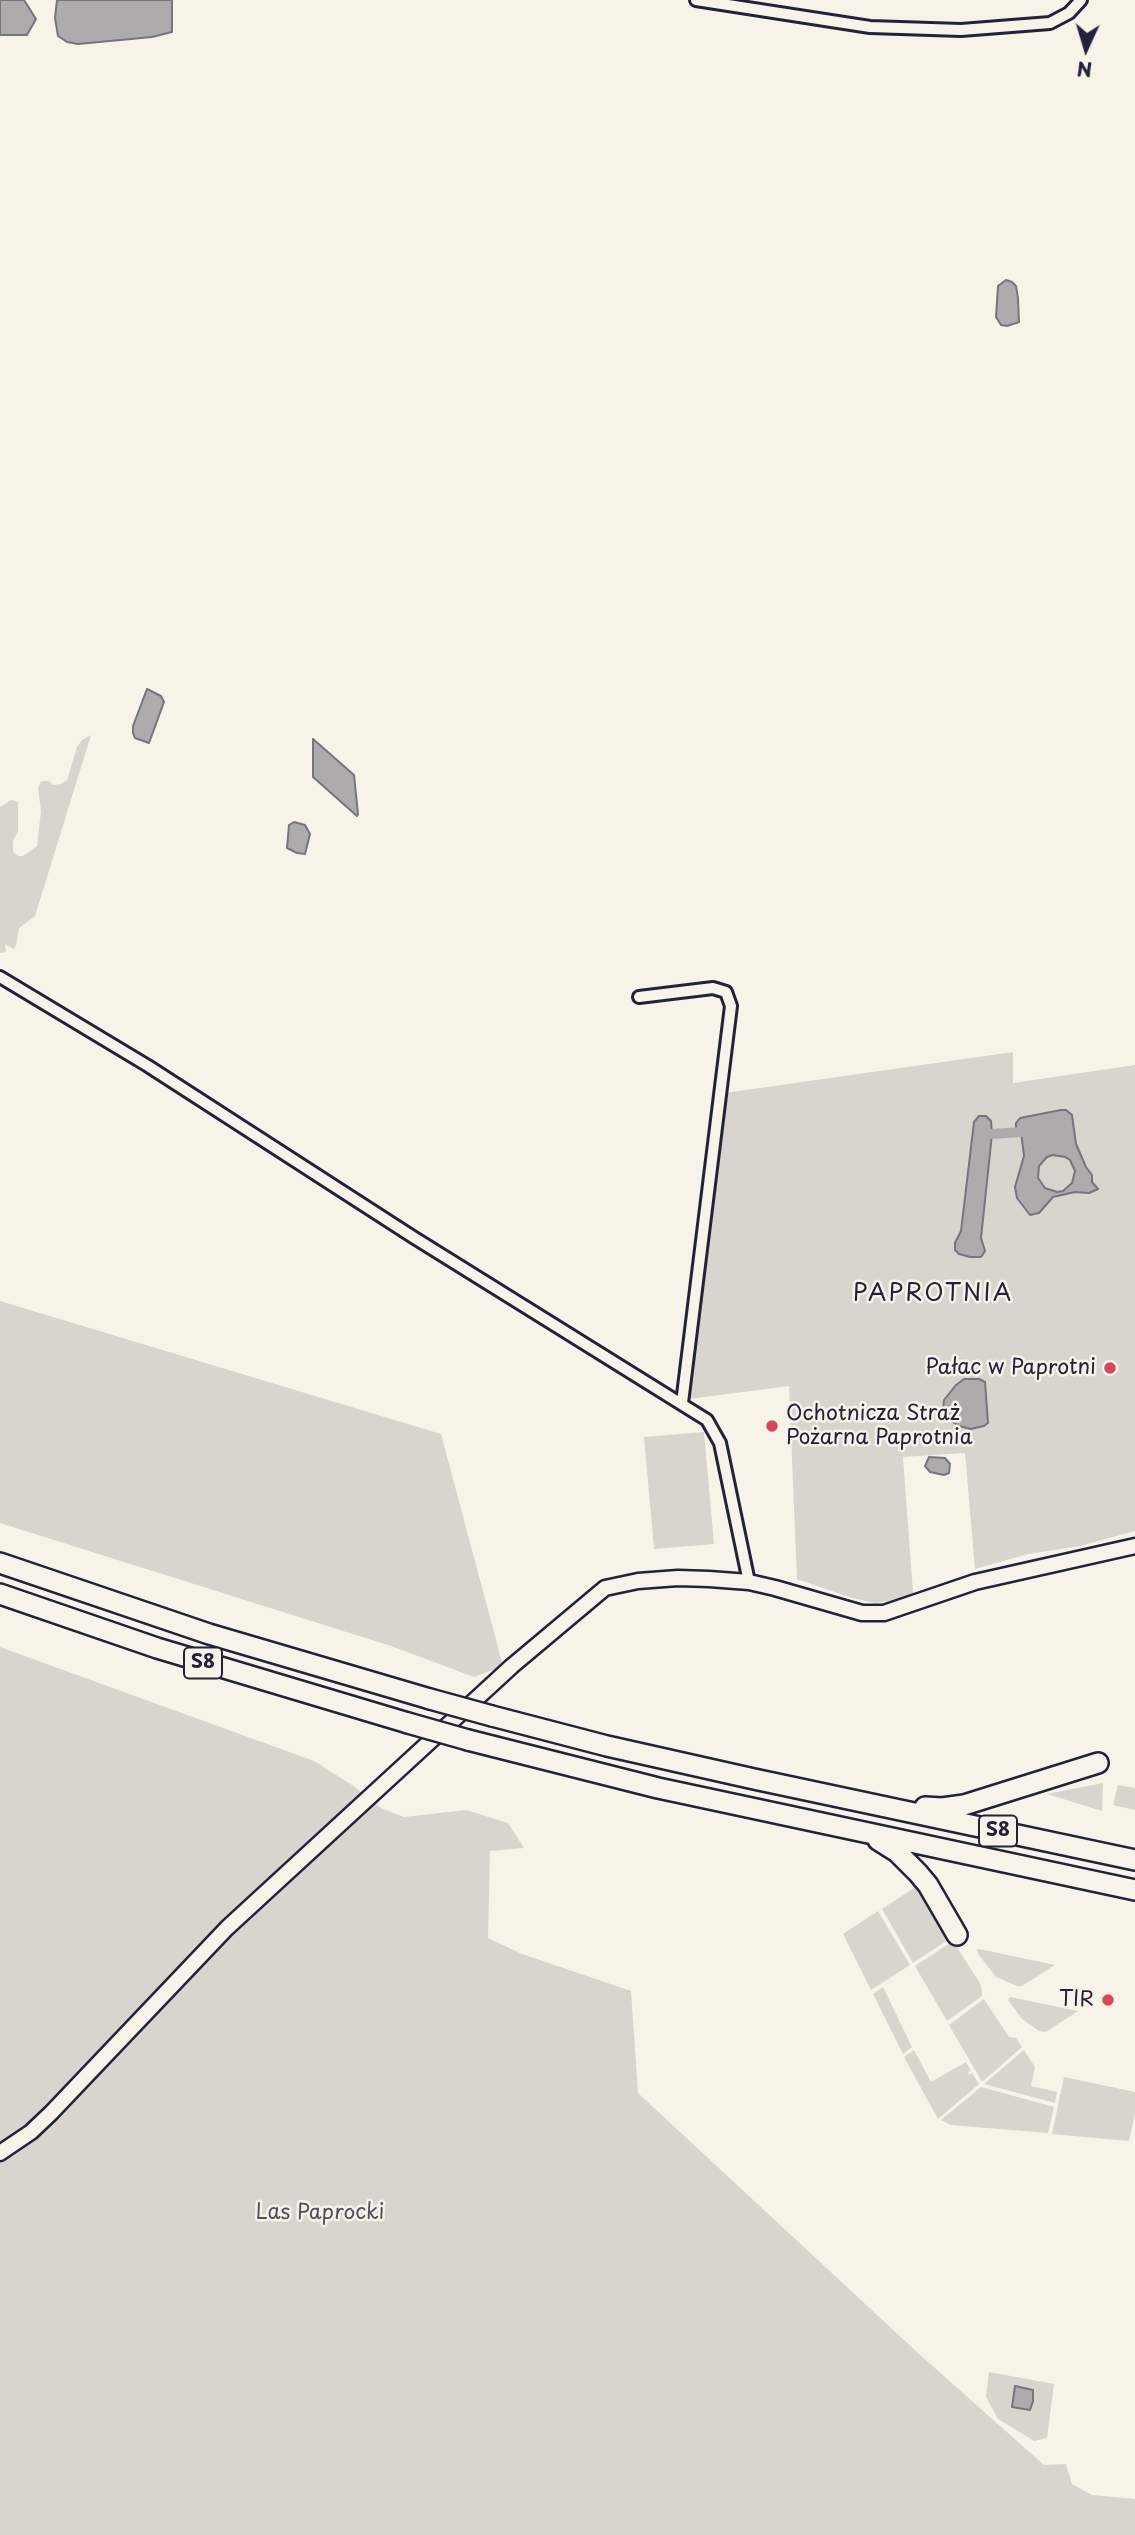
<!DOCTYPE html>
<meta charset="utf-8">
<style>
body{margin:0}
#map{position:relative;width:1135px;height:2535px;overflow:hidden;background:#f7f3e8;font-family:"Playpen Sans",sans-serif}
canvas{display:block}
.north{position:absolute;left:1051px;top:14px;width:70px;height:70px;-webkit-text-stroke:5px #f7f3e8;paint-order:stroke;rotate:184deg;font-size:19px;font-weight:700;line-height:28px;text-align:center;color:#22223b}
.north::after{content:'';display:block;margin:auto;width:24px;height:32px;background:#22223b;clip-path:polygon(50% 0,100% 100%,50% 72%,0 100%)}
</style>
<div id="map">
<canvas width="1135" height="2535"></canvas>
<div class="north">N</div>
</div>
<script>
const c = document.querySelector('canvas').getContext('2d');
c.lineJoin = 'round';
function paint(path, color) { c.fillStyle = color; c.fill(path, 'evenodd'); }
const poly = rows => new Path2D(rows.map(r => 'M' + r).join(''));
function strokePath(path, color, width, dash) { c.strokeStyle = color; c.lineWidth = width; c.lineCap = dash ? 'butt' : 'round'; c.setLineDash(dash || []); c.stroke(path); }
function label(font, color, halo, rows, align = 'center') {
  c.font = font + ' "Playpen Sans",sans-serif'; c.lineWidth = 5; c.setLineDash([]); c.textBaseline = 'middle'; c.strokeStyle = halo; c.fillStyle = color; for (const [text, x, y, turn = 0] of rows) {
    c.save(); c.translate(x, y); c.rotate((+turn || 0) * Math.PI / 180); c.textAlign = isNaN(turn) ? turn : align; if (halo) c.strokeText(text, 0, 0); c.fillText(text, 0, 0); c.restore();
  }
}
const green = poly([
 [91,735,35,916,19,928,16,946,13,949,5,944,6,952,0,953,0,807,11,800,18,802,18,832,13,840,13,852,18,856,23,856,37,846,41,811,38,788,41,781,49,781,53,785,61,784,67,780,77,747,82,740],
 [1013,1052,1013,1083,1135,1065,1135,1531,1080,1546,1028,1554,975,1569,965,1453,903,1457,913,1593,896,1600,876,1603,852,1598,797,1579,789,1386,689,1399,725,1093],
 [0,1301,441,1434,503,1666,474,1677,391,1646,0,1523],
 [704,1432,714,1544,654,1549,644,1437],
 [0,1647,314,1761,352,1785,381,1808,404,1817,466,1810,508,1823,524,1848,490,1851,488,1938,522,1954,631,1991,638,2093,918,2353,1044,2465,1066,2464,1072,2484,1092,2495,1135,2499,1135,2535,0,2535],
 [1103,1783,1102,1811,1047,1794],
 [1118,1785,1135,1788,1135,1810,1113,1805],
 [917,1886,951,1938,913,1963,882,1909],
 [878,1911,910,1965,871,1990,843,1934],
 [953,1941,981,1985,982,1996,947,2021,915,1966],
 [979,1949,1055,1965,1022,1986,1017,1986,996,1977,979,1955,977,1950],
 [883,1987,912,2047,903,2054,873,1994],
 [1010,1997,1078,2011,1046,2032,1039,2031,1022,2019,1008,2000],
 [984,1999,1009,2037,1016,2038,1022,2047,982,2082,949,2025],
 [914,2050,931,2082,966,2062,971,2071,968,2072,969,2075,972,2073,979,2084,938,2119,904,2057],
 [1024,2050,1035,2067,1031,2086,1057,2092,1055,2103,984,2084],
 [1064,2077,1135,2092,1135,2113,1129,2141,1052,2134],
 [981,2087,1054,2107,1048,2133,951,2125,941,2120],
 [989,2372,1054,2384,1047,2438,1034,2441,998,2419,986,2397]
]);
const water = poly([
 [0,0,24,0,36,19,27,35,0,35,0,0],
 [57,0,172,0,172,32,152,37,78,44,67,42,58,36,55,18,57,0],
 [1006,280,1012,282,1016,286,1018,298,1019,322,1007,326,1001,325,996,317,998,286,1006,280],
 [147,689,161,696,164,702,149,743,135,738,133,733,133,726,147,689],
 [313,739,354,775,358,814,357,816,313,777,313,739],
 [294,822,305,825,310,834,305,854,297,853,287,848,289,825,294,822],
 [1061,1110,1066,1110,1072,1115,1076,1144,1086,1167,1092,1175,1092,1182,1098,1189,1089,1193,1075,1192,1053,1197,1039,1213,1030,1215,1017,1198,1015,1187,1024,1156,1021,1132,1016,1128,1016,1123,1020,1118,1061,1110],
 [1053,1155,1065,1157,1070,1160,1075,1171,1072,1183,1063,1191,1057,1192,1045,1188,1038,1178,1039,1166,1047,1157,1053,1155],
 [979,1116,986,1116,991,1121,992,1134,981,1238,985,1251,981,1257,970,1257,959,1254,955,1250,955,1243,961,1231,974,1122,979,1116],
 [964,1379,979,1379,985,1382,988,1423,984,1426,971,1429,959,1426,948,1419,943,1409,944,1400,956,1385,964,1379],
 [929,1457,945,1458,950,1464,949,1473,944,1475,930,1472,925,1466,929,1457],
 [1015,2386,1033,2390,1033,2401,1030,2410,1012,2407,1015,2386]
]);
const canal = poly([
 [992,1134,1021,1132]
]);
const street = poly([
 [696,0,870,27,961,30,1050,23,1069,13,1081,0],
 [0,977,148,1066,413,1237,707,1420,720,1443,749,1582],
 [639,997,713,988,726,992,731,1006,682,1403]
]);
const secondary = poly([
 [0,2153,31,2132,51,2113,227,1928,512,1666,605,1588,638,1581,678,1578,709,1579,749,1582,775,1588,862,1613,884,1613,975,1582,1135,1546]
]);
const highway = poly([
 [0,1563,209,1634,430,1699],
 [0,1594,157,1648,408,1723],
 [492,1716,607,1746,754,1779,1135,1860],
 [468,1740,658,1788,1135,1890],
 [925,1807,942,1808,964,1805,1098,1763],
 [878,1840,897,1852,918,1873,928,1885,957,1935]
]);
const highwayBridge = poly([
 [430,1699,492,1716],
 [408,1723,468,1740]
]);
const markers = [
 [1110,1368,7,"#d1495b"],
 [772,1426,7,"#d1495b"],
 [1108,2000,7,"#d1495b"]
];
const shields = [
 [203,1663,38],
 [998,1831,38]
];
const shieldNames = [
 ["S8",203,1663],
 ["S8",998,1831]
];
const poiNames = [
 ["Pałac w Paprotni",1096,1368],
 ["Ochotnicza Straż",786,1414,"left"],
 ["Pożarna Paprotnia",786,1438,"left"],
 ["TIR",1094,2000]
];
const parkNames = [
 ["Las Paprocki",320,2213]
];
const quarterNames = [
 ["PAPROTNIA",933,1294]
];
paint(green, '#d8d5cf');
paint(water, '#aeabad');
strokePath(water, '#76747f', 2);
strokePath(canal, '#aeabad', 10);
strokePath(street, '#22223b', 16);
strokePath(secondary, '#22223b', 19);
strokePath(highway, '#22223b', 24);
strokePath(street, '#f7f3e8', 10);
strokePath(secondary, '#f7f3e8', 14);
strokePath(highway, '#f7f3e8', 19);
strokePath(highwayBridge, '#22223b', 24, []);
strokePath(highwayBridge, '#f7f3e8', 19);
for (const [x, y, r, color] of markers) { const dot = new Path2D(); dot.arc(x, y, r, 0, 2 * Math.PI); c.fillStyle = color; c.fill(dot); strokePath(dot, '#f7f3e8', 2.5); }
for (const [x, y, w] of shields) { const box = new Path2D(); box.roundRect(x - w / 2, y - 15.5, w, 31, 5); c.fillStyle = '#f7f3e8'; c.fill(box); strokePath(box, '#22223b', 2); }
label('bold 19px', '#22223b', null, shieldNames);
label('21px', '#22223b', '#f7f3e8', poiNames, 'right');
label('21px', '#504f60', '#f7f3e8', parkNames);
c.letterSpacing = '2px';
label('24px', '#22223b', '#f7f3e8', quarterNames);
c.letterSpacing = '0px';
</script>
